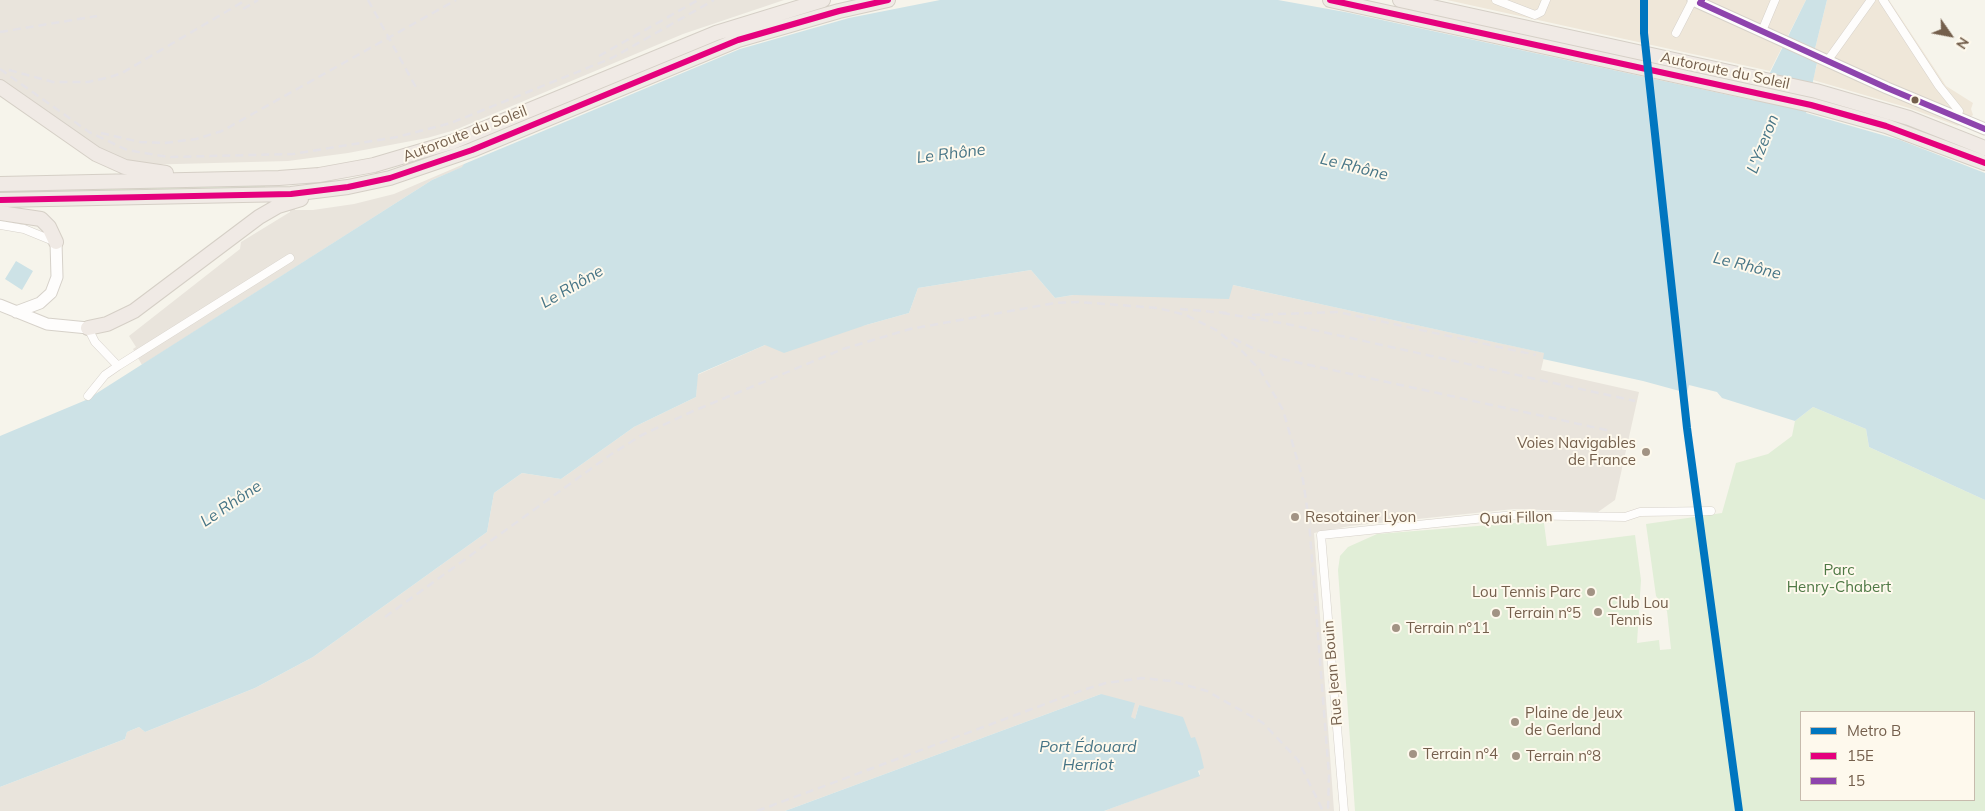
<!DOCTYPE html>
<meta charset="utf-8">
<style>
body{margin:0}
#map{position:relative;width:1985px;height:811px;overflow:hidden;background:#f6f4eb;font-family:Mulish,sans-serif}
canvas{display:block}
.legend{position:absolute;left:1800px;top:711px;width:175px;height:90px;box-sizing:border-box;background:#fef9ed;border:1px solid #c7bbad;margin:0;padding:6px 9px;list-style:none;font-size:15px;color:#745f4c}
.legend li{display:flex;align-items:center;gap:10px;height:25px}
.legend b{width:25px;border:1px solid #c7bbad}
.north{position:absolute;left:1925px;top:10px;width:50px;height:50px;-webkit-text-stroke:4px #fef9ed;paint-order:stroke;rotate:123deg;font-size:14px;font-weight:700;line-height:20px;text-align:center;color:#745f4c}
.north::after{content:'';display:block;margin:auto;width:18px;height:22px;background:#745f4c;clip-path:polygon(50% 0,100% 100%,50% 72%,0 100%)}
</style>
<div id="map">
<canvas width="1985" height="811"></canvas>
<ul class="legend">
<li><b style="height:6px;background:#0076c0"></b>Metro B</li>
<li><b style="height:6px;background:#e5007d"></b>15E</li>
<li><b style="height:6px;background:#8e44ad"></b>15</li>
</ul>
<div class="north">N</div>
</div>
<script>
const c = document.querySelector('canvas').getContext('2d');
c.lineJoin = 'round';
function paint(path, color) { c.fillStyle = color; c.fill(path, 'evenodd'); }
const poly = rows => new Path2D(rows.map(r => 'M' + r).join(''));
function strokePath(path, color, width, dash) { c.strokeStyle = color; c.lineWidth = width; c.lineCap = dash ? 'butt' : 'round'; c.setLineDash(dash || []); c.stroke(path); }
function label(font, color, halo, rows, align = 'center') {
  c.font = font + ' Mulish,sans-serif'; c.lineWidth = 4; c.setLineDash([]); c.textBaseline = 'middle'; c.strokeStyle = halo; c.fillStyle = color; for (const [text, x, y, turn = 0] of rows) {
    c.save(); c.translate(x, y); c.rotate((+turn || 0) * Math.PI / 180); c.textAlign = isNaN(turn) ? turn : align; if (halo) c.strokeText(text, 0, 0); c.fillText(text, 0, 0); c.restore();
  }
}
const residential = poly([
 [1447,0,1806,0,1770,71],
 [1827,0,1889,0,1946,86,1973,103,1971,109,1973,115,1958,126,1909,108,1813,80,1817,64,1812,61]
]);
const industrial = poly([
 [0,0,784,0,683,34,455,130,427,138,348,153,288,161,140,165,108,154,0,81],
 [464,164,463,167,432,180,142,365,133,349,136,347,129,336,240,249,241,242,290,212,290,208,295,208,295,210,313,210,354,204,394,194],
 [1031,270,1055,298,1073,295,1233,285,1545,353,1541,370,1639,392,1615,500,1598,512,1514,509,1350,526,1314,533,1334,811,1104,811,1200,775,1195,738,1191,739,1139,705,1135,719,1131,718,1101,694,785,811,0,811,0,787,125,739,127,732,139,727,145,732,255,688,313,657,487,532,494,493,522,473,561,479,634,427,696,397,697,375,765,345,866,325,909,313,918,288]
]);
const green = poly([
 [265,185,265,189,0,195,0,191],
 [1813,407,1866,429,1869,447,1985,500,1985,811,1355,811,1338,570,1340,556,1348,547,1377,534,1515,523,1544,523,1547,546,1635,535,1641,580,1637,643,1659,640,1660,650,1671,649,1667,611,1656,596,1646,524,1722,513,1736,463,1768,454,1792,436,1795,421],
 [1801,712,1974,712,1974,800,1801,800]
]);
const water = poly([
 [940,0,1278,0,1345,12,1756,101,1806,0,1827,0,1812,61,1817,63,1806,113,1900,140,1985,173,1985,500,1869,447,1866,429,1813,407,1795,421,1722,398,1717,392,1689,385,1687,393,1643,381,1543,359,1544,353,1233,285,1229,299,1073,295,1055,298,1031,270,918,288,909,313,866,325,784,353,765,345,698,374,696,397,634,427,561,479,522,473,494,493,487,532,313,657,255,688,145,732,139,727,127,732,125,739,0,787,0,436,86,400,432,180,462,167,464,164,740,49,849,18],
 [16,261,33,271,22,290,5,279],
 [1101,694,1135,703,1131,717,1135,719,1139,705,1183,717,1191,738,1195,737,1200,751,1204,768,1198,771,1200,776,1104,811,785,811]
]);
const street = poly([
 [1496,0,1535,15,1541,12,1546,0],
 [1883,0,1939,86,1959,111,1957,117],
 [1762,31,1775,0],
 [1676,33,1693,0],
 [1828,60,1871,0],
 [0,225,24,229,56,242],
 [88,328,95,342,118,366,290,258],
 [88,396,105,375,118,366],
 [1344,811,1321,535,1514,515,1625,517,1640,512,1711,511]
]);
const secondary = poly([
 [1693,0,1887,88,1985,129],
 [0,305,47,324,88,328],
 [16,312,40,303,51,293,57,277,56,242]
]);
const highway = poly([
 [1330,0,1811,105,1886,126,1985,163],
 [1400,0,1816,91,1909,118,1985,148],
 [0,87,96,154,125,167,166,173],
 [0,184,279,178,319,175,374,165,452,142,716,33,823,0],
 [0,200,291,194,348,187,390,178,472,150,738,40,839,11,888,0],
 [0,213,41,219,49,227,56,242],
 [88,328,107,324,134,311,259,217,278,206,301,199]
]);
const rail = poly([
 [368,0,418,91],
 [243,9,258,0],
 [0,32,97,16],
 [599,56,698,0],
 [0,69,89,132,127,150,168,157,293,154,397,137,451,123,612,58,714,0],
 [9,70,53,82,88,82,110,77,122,73,246,0],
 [101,133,140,142,165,143,196,139,222,131,456,0],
 [1180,309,1227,313],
 [1222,313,1287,324,1635,401],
 [1252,315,1338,312,1536,355],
 [1234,339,1259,351,1282,359,1611,431],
 [385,617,610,455,642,435,691,412,843,349,910,329,1055,303,1079,302,1158,308,1186,315,1216,330,1240,349,1260,370,1283,410,1303,480,1309,521,1329,775,1328,811],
 [757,811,1083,690,1106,683,1142,678,1171,681,1207,691,1263,723,1298,760,1323,811]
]);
const bus1 = poly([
 [1330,0,1811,105,1886,126,1985,163],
 [0,200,291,194,348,187,390,178,472,150,738,40,839,11,888,0]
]);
const bus2 = poly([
 [1702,0,1700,3,1887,88,1985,129]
]);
const metro1 = poly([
 [1644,0,1644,33,1687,428,1739,811]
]);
const markers = [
 [1915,100,4.5,"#745f4c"],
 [1646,452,5,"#a29384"],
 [1295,517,5,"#a29384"],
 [1591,592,5,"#a29384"],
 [1598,612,5,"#a29384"],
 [1496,613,5,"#a29384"],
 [1396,628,5,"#a29384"],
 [1515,722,5,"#a29384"],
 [1413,754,5,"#a29384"],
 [1516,756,5,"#a29384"]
];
const streetNames = [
 ["Autoroute du Soleil",1725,71,12],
 ["Autoroute du Soleil",465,134,-21],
 ["Quai Fillon",1516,518,-2],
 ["Rue Jean Bouin",1333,673,-95]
];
const poiNames = [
 ["Voies Navigables",1636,443,"right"],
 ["de France",1636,460,"right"],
 ["Resotainer Lyon",1305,517],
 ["Lou Tennis Parc",1581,592,"right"],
 ["Club Lou",1608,603],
 ["Tennis",1608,620],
 ["Terrain n°5",1506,613],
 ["Terrain n°11",1406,628],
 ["Plaine de Jeux",1525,713],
 ["de Gerland",1525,730],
 ["Terrain n°4",1423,754],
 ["Terrain n°8",1526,756]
];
const parkNames = [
 ["Parc",1839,570],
 ["Henry-Chabert",1839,587]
];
const waterNames = [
 ["L'Yzeron",1763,144,-69],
 ["Le Rhône",951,154,-7],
 ["Le Rhône",1354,167,14],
 ["Le Rhône",1747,266,14],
 ["Le Rhône",572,287,-30],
 ["Le Rhône",231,504,-34],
 ["Port Édouard",1088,747],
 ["Herriot",1088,765]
];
paint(residential, '#efe7d9');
paint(industrial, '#e9e4dc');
paint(green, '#e1eed7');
paint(water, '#cde2e6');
strokePath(street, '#d6d1ca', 9);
strokePath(secondary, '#d6d1c9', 13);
strokePath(highway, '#d5cfc6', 16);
strokePath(street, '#fefdfc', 8);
strokePath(secondary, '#fefdfc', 11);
strokePath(highway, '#f0eae5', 14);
strokePath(rail, '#e5e2e5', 2.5, [8, 5]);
strokePath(bus1, '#e5007d', 6);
strokePath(bus2, '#8e44ad', 6);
strokePath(metro1, '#0076c0', 8);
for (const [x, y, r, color] of markers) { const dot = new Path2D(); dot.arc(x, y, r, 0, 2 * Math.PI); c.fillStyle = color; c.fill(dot); strokePath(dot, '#fef9ed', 2); }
label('15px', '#745f4c', '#fef9ed', streetNames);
label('15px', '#745f4c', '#fef9ed', poiNames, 'left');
label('15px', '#4f7945', '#fef9ed', parkNames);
label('italic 16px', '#477586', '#fef9ed', waterNames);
</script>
